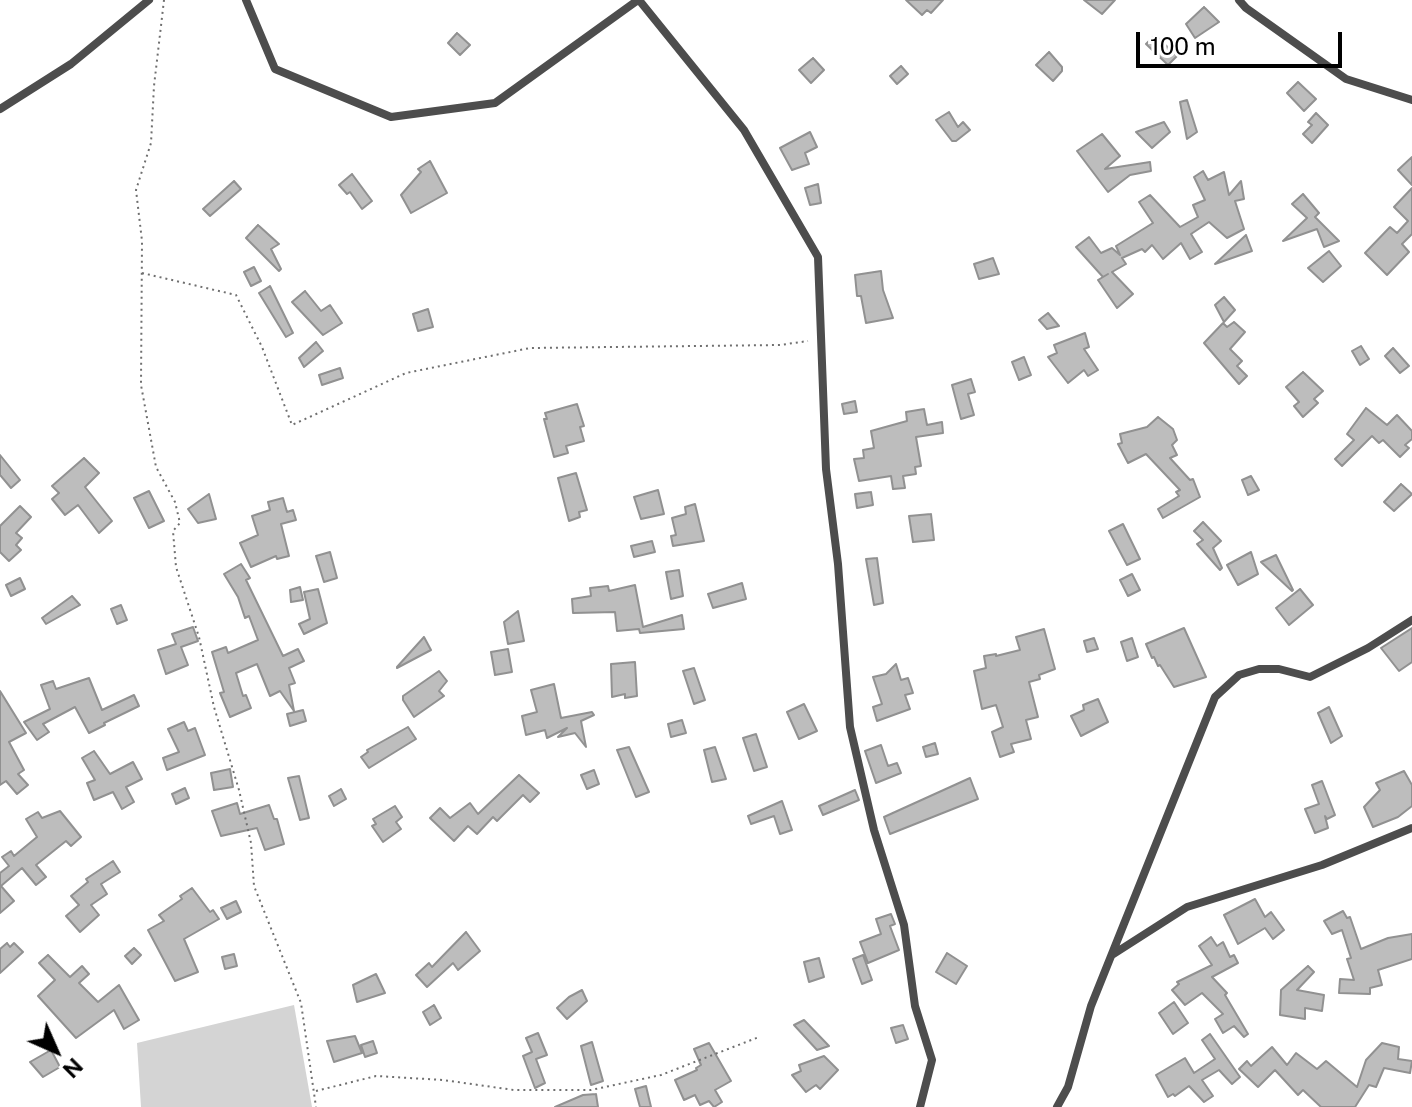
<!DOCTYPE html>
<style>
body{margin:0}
#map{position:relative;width:1412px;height:1107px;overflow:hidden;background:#fff;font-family:"Public Sans",sans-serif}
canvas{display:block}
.north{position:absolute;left:16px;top:1011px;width:80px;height:80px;-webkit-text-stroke:6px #fff;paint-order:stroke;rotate:135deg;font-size:22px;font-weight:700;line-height:32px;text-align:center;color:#000}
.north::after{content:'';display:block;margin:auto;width:28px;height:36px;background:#000;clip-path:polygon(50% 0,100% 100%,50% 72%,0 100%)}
.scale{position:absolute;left:1136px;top:32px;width:206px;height:36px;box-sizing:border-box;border:4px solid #000;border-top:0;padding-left:10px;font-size:24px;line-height:28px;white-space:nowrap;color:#000;-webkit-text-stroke:6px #fff;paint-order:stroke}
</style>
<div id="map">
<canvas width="1412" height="1107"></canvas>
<div class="north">N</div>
<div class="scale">100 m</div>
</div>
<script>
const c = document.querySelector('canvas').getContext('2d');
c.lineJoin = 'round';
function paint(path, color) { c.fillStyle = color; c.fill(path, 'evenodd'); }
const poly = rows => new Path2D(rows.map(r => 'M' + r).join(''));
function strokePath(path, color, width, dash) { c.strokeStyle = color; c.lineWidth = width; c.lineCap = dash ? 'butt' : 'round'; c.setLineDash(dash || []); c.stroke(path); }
const green = poly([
 [294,1005,312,1107,141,1107,137,1043]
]);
const building = poly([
 [906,0,943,0,931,13,927,10,922,15,906,0],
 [1084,0,1115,0,1102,14,1084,0],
 [1204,7,1219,22,1195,38,1186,24,1204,7],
 [457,33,470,45,460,55,448,43,457,33],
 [1155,35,1177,56,1168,65,1146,44,1155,35],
 [1049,52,1062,67,1062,71,1053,81,1036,65,1049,52],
 [813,58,824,70,811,83,799,70,813,58],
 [901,66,908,74,897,84,890,76,901,66],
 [1298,82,1316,99,1304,111,1287,93,1298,82],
 [1187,100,1197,132,1187,139,1180,102,1187,100],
 [949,112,958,127,963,122,970,130,956,141,952,141,936,120,949,112],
 [1316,113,1328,125,1312,143,1303,134,1312,125,1308,122,1316,113],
 [1164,122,1170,132,1152,148,1136,132,1164,122],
 [810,132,817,147,805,153,809,164,792,170,780,148,810,132],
 [1102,134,1120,156,1105,169,1150,162,1151,171,1130,175,1108,192,1077,151,1102,134],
 [1412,157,1412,185,1398,170,1412,157],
 [430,161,447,193,411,213,401,195,421,172,418,169,430,161],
 [1203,171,1208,180,1224,172,1229,195,1241,181,1244,199,1235,201,1244,229,1227,238,1209,222,1191,234,1202,252,1190,259,1181,243,1163,259,1152,245,1145,252,1142,249,1122,258,1126,264,1112,272,1133,294,1117,308,1098,280,1108,274,1103,277,1076,247,1089,237,1101,253,1112,248,1120,255,1116,246,1153,223,1139,202,1150,195,1180,227,1198,217,1193,205,1205,200,1194,177,1203,171],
 [352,174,372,201,362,209,350,192,347,194,339,185,352,174],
 [234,181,241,189,210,216,203,209,234,181],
 [818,184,821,203,810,205,805,188,818,184],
 [1412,188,1412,234,1402,244,1409,252,1387,275,1365,253,1390,227,1397,233,1408,221,1394,207,1412,188],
 [1303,194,1319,213,1315,217,1339,241,1324,247,1317,229,1283,241,1307,218,1292,204,1303,194],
 [258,225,279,244,271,249,281,269,279,271,246,238,258,225],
 [1246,235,1252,251,1215,264,1246,235],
 [1329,251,1341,266,1323,282,1308,268,1329,251],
 [993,258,999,274,979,279,974,264,993,258],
 [254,267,261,281,251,286,244,272,254,267],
 [881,271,883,290,893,318,866,323,861,296,857,296,855,275,881,271],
 [270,286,293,333,286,337,259,293,270,286],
 [305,291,321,311,330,305,342,323,323,335,292,302,305,291],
 [1224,297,1235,310,1224,322,1215,305,1224,297],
 [428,309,433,327,418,331,413,314,428,309],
 [1048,313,1059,326,1047,329,1039,320,1048,313],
 [1234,322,1245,332,1230,349,1242,361,1237,366,1247,376,1239,384,1204,343,1223,323,1227,327,1234,322],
 [1085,333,1089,347,1084,349,1098,370,1088,376,1084,370,1068,383,1048,357,1057,353,1054,345,1085,333],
 [316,342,323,351,304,367,299,358,316,342],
 [1361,346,1369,359,1360,365,1352,351,1361,346],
 [1393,348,1409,366,1400,373,1385,356,1393,348],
 [1024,357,1031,375,1019,380,1012,362,1024,357],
 [340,368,343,378,322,385,319,375,340,368],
 [1303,372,1323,391,1314,399,1318,403,1303,417,1294,406,1299,402,1286,387,1303,372],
 [971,379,975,392,968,394,974,415,961,419,952,385,971,379],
 [855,401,857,412,844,414,842,404,855,401],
 [577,404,584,426,580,427,584,441,566,446,568,453,554,457,544,419,547,419,545,413,577,404],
 [1366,408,1387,425,1397,415,1412,431,1412,439,1405,445,1409,448,1400,457,1383,440,1379,443,1372,436,1342,466,1335,459,1354,440,1347,434,1366,408],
 [924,409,927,425,942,422,943,433,916,437,921,466,915,467,916,474,903,476,905,488,893,489,891,476,859,481,854,459,864,458,863,450,874,448,871,431,907,421,906,412,924,409],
 [1158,417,1173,429,1177,440,1172,445,1177,455,1170,458,1190,480,1193,479,1200,497,1163,518,1158,509,1179,496,1176,492,1180,490,1146,454,1128,463,1118,444,1122,443,1120,434,1147,427,1158,417],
 [0,455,20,480,11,488,0,475,0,455],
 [84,458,99,473,85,487,112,521,99,533,78,505,65,515,52,499,59,493,52,486,84,458],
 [576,473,587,510,579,512,580,517,569,521,558,478,576,473],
 [1251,476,1259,490,1248,495,1242,480,1251,476],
 [1401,484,1412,494,1394,511,1384,502,1401,484],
 [658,490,664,514,641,519,634,497,658,490],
 [149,491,164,521,149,528,134,498,149,491],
 [871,492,873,505,857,508,855,494,871,492],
 [209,494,216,519,198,523,188,509,209,494],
 [283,498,287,512,293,510,296,520,281,524,289,556,277,559,276,556,251,567,240,543,258,535,252,516,270,510,268,502,283,498],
 [695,504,704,541,673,546,671,536,676,535,672,518,686,514,685,507,695,504],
 [20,506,31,517,16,533,22,538,16,545,21,550,9,561,0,552,0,526,20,506],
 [931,514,934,540,913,542,909,516,931,514],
 [1203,522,1221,541,1213,548,1222,568,1220,570,1197,544,1203,540,1194,531,1203,522],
 [1123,524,1140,559,1127,565,1109,531,1123,524],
 [652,541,655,552,634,557,631,546,652,541],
 [330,552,337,578,324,582,316,556,330,552],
 [1251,552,1258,574,1238,585,1227,565,1251,552],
 [1276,555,1293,590,1292,591,1261,562,1276,555],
 [877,558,883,603,874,605,866,559,877,558],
 [241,564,250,578,246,580,283,656,298,649,304,661,289,668,295,683,289,685,294,711,280,691,270,696,257,664,236,673,243,696,246,695,251,708,230,717,220,693,224,692,212,652,226,647,228,653,258,640,249,616,245,618,238,597,224,574,241,564],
 [679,570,683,596,671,599,666,572,679,570],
 [1132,574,1140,590,1128,596,1120,580,1132,574],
 [20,578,25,589,11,596,6,585,20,578],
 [742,583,746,599,713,608,708,594,742,583],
 [635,585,643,627,682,615,684,629,640,633,639,629,617,631,615,612,573,613,572,599,591,596,590,588,608,586,609,591,635,585],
 [300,587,303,600,291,602,290,590,300,587],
 [318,589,327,623,304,634,299,624,310,619,304,592,318,589],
 [1300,589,1313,605,1289,625,1276,608,1300,589],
 [72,596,80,605,46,624,42,618,72,596],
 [121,605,127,620,117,624,111,609,121,605],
 [518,611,524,641,508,644,504,622,518,611],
 [193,627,198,641,181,647,188,665,166,674,158,650,176,644,172,634,193,627],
 [1184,628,1206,677,1174,687,1160,665,1158,666,1154,657,1152,658,1146,644,1184,628],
 [1412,628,1412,662,1399,671,1381,648,1412,628],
 [1044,629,1055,669,1039,675,1040,679,1029,682,1038,717,1026,720,1031,739,1011,744,1014,752,1000,757,992,732,1003,727,996,705,982,709,974,671,986,668,984,656,996,654,996,656,1020,650,1016,637,1044,629],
 [424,637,431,650,397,668,397,667,424,637],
 [1094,638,1098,649,1087,652,1084,641,1094,638],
 [1132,638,1138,657,1127,661,1121,642,1132,638],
 [508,649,512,672,495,675,491,652,508,649],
 [635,662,637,696,625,698,625,694,612,697,611,664,635,662],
 [896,664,901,680,908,678,913,693,905,695,910,709,877,721,873,707,882,704,873,677,886,674,896,664],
 [694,668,705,700,694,704,683,671,694,668],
 [439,671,447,681,439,691,444,696,414,717,403,700,403,696,439,671],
 [89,678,102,710,134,695,139,706,104,723,105,725,89,733,75,707,43,724,49,732,37,740,24,722,50,709,41,685,53,681,56,689,89,678],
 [554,684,561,718,592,712,594,715,581,721,586,747,575,733,558,737,567,728,547,738,545,730,526,735,522,716,537,712,531,690,554,684],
 [0,691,26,733,9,742,24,770,18,774,28,785,17,794,6,781,0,785,0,691],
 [1098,699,1108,722,1081,736,1071,716,1084,710,1083,705,1098,699],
 [804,704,817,731,799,739,787,712,804,704],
 [1329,707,1342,736,1331,743,1318,713,1329,707],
 [303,710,306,721,290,726,287,714,303,710],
 [682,720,686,733,671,737,668,724,682,720],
 [184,722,188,731,195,728,205,755,167,770,163,758,179,752,168,729,184,722],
 [408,727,416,739,369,768,361,757,368,752,367,750,408,727],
 [756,734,767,767,754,771,743,738,756,734],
 [935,743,938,754,926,757,923,747,935,743],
 [881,745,888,766,897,763,901,773,876,783,865,751,881,745],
 [629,747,649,792,636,797,617,750,629,747],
 [715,747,726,779,712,782,704,750,715,747],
 [94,751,110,774,133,762,142,779,126,787,134,802,122,809,113,792,94,800,87,783,95,780,82,758,94,751],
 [230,769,233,787,214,790,211,773,230,769],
 [594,770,599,784,587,789,581,775,594,770],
 [1404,771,1412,785,1412,806,1398,817,1373,827,1364,807,1380,790,1376,783,1404,771],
 [519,775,539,793,530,802,523,795,497,821,493,817,477,834,468,826,454,841,430,818,440,808,450,818,470,803,478,814,519,775],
 [299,776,309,818,300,820,288,778,299,776],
 [970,778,978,799,890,834,884,817,970,778],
 [1322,781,1335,815,1327,819,1325,816,1328,828,1315,833,1305,809,1319,804,1312,785,1322,781],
 [185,788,189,798,176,804,172,794,185,788],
 [341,789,346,799,334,806,329,796,341,789],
 [855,790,859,800,823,815,819,806,855,790],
 [782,801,792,830,780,834,774,816,751,824,748,816,782,801],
 [237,803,240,814,269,805,274,819,277,819,284,844,265,850,257,828,221,836,212,811,237,803],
 [395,806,402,817,396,822,401,829,383,842,372,826,376,824,373,819,395,806],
 [60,811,81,837,71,846,66,841,36,865,46,877,36,885,22,868,1,886,14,901,0,913,0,873,9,866,2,857,11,851,14,856,37,837,26,819,38,812,42,818,60,811],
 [113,861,120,872,101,884,107,894,91,905,99,915,80,932,66,916,79,905,71,896,88,882,86,879,113,861],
 [192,888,210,912,213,910,219,919,184,939,198,972,175,981,148,930,164,921,159,915,182,899,180,896,192,888],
 [1255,899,1265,917,1271,912,1284,930,1273,939,1265,928,1238,944,1224,915,1255,899],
 [236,901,241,912,227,919,221,908,236,901],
 [1343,911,1347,918,1350,917,1361,949,1388,938,1412,934,1412,959,1378,970,1382,985,1370,988,1370,994,1339,993,1340,979,1354,980,1347,959,1351,958,1342,930,1332,934,1324,921,1343,911],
 [891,914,895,924,890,926,899,950,868,963,860,942,881,934,876,919,891,914],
 [466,932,480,951,458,970,453,963,427,987,416,975,429,963,432,967,466,932],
 [1211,937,1217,946,1223,942,1230,957,1234,955,1238,963,1212,977,1227,993,1225,995,1248,1034,1244,1037,1234,1026,1223,1033,1215,1019,1223,1014,1202,993,1185,1005,1172,990,1179,984,1177,982,1212,965,1199,946,1211,937],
 [7,943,10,947,14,943,23,952,0,973,0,949,7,943],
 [134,948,141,955,132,964,125,956,134,948],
 [947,953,967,966,956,984,936,972,947,953],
 [234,954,237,966,225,969,222,957,234,954],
 [48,955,70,977,82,966,89,974,79,983,98,1002,119,985,139,1020,124,1029,114,1010,76,1038,38,996,55,980,39,963,48,955],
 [863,955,872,980,862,984,853,959,863,955],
 [819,958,824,977,809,982,804,962,819,958],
 [1308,966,1314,972,1297,990,1324,995,1322,1011,1305,1008,1305,1019,1280,1015,1281,990,1308,966],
 [376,974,385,993,357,1002,353,985,376,974],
 [582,990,587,1001,567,1019,557,1008,569,997,582,990],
 [1174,1002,1188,1023,1173,1034,1159,1013,1174,1002],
 [434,1005,441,1018,430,1025,423,1012,434,1005],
 [804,1020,829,1046,817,1050,794,1025,804,1020],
 [903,1025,908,1039,896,1043,891,1028,903,1025],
 [538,1033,547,1055,536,1059,545,1083,535,1088,523,1056,532,1052,526,1038,538,1033],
 [1210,1034,1240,1077,1232,1084,1219,1070,1202,1080,1213,1096,1204,1102,1189,1086,1175,1096,1173,1094,1168,1097,1156,1075,1185,1058,1194,1073,1215,1059,1202,1040,1210,1034],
 [355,1036,362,1053,334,1062,327,1041,355,1036],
 [373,1041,377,1053,365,1057,361,1045,373,1041],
 [592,1042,603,1081,591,1085,581,1046,592,1042],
 [709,1043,731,1081,715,1090,722,1102,714,1107,709,1101,700,1105,695,1095,684,1100,675,1080,697,1070,696,1068,701,1065,694,1049,709,1043],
 [1382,1043,1399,1047,1398,1059,1412,1061,1410,1073,1384,1068,1376,1087,1369,1085,1355,1107,1321,1107,1303,1090,1298,1095,1275,1070,1258,1087,1239,1069,1247,1061,1251,1066,1272,1047,1287,1065,1296,1053,1317,1069,1326,1061,1357,1087,1366,1060,1382,1043],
 [51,1050,60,1067,43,1077,30,1062,51,1050],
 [824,1056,838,1070,820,1089,816,1085,806,1092,792,1075,801,1071,799,1065,824,1056],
 [646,1086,651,1107,640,1107,635,1089,646,1086],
 [596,1094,598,1107,555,1107,583,1095,596,1094]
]);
const path = poly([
 [164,0,154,86,151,143,136,190,142,241,141,385,156,467,175,502,180,523,173,531,176,567,199,637,214,707,239,790,251,843,254,886,301,1003,316,1107],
 [142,273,236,295,262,347,292,425,406,373,530,348,780,345,808,341],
 [316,1091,376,1076,443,1080,514,1090,591,1090,661,1075,759,1037]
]);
const street = poly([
 [246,0,275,69,391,117,495,103,638,0],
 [639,0,744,130,818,257,826,469,838,564,850,727,874,830,904,925,915,1006,932,1060,920,1107],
 [1239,0,1246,8,1346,79,1412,100],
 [0,109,71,64,149,0],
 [1112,955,1187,907,1322,865,1412,828],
 [1057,1107,1068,1087,1091,1006,1215,697,1239,675,1259,669,1279,669,1310,677,1368,648,1412,620]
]);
paint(green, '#d4d4d4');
paint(building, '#bdbdbd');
strokePath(building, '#919191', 2);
strokePath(path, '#6f6f6f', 2, [2, 4]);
strokePath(street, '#4d4d4d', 8);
</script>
